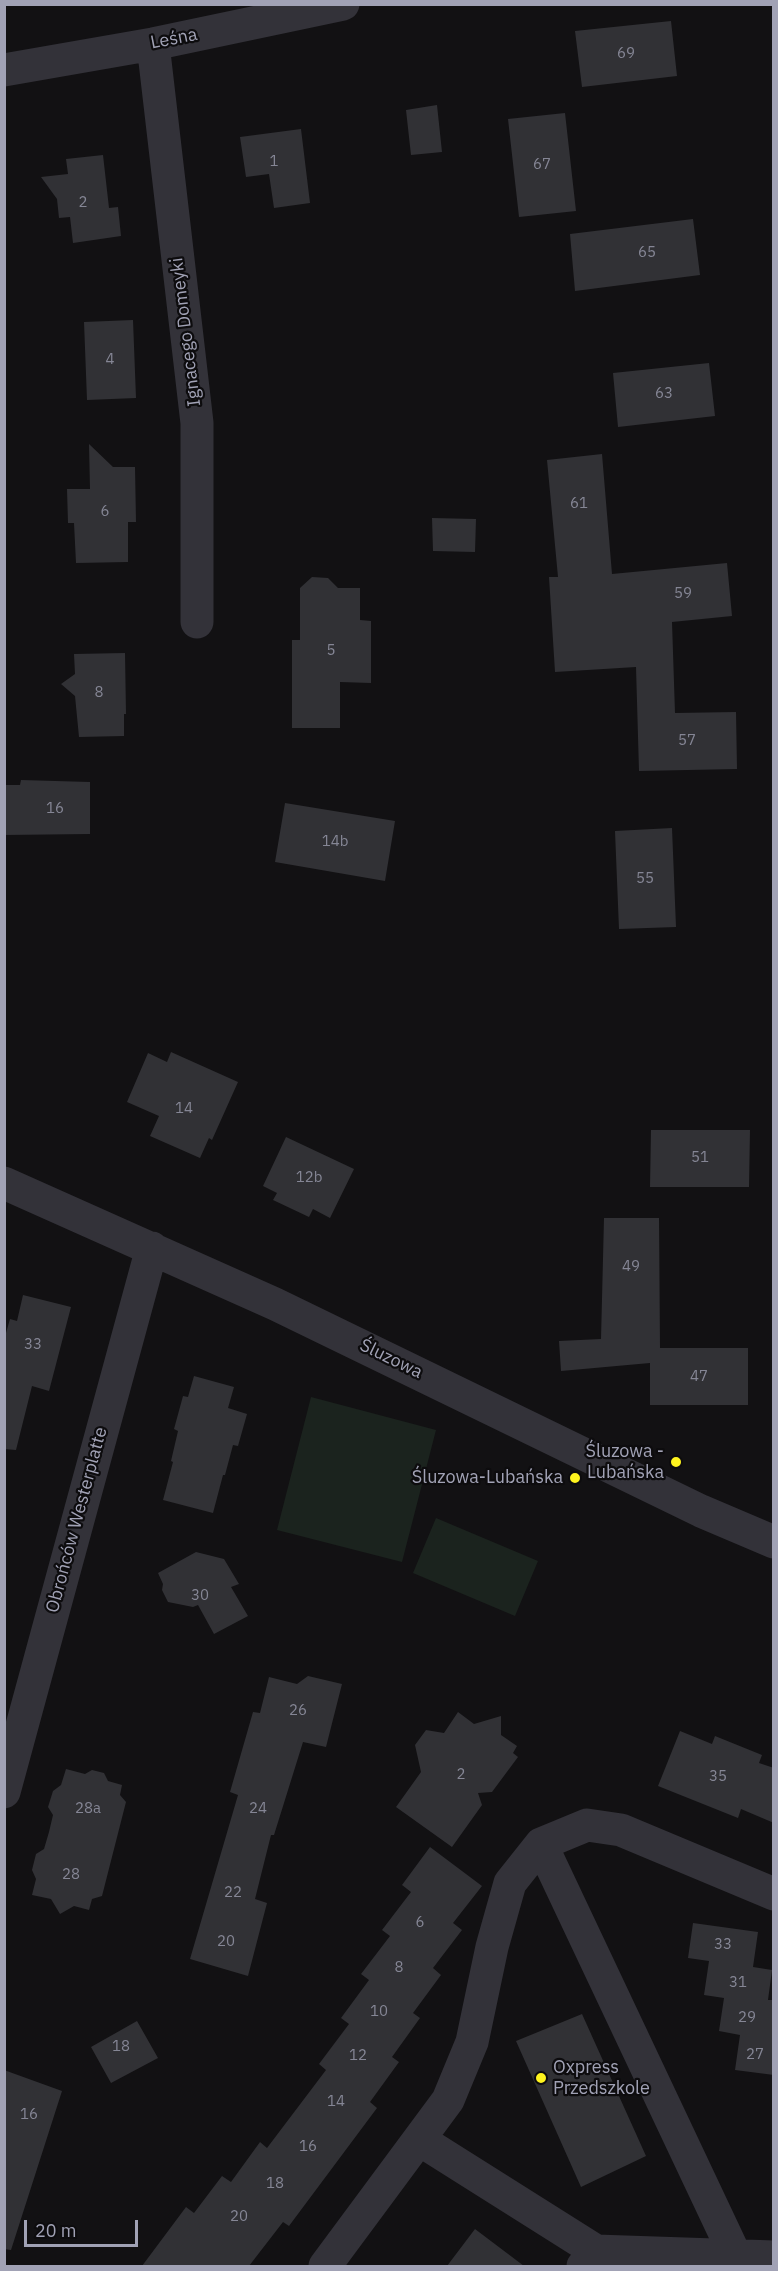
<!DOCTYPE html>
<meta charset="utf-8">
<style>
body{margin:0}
#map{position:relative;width:778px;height:2271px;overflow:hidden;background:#121113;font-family:"IBM Plex Sans",sans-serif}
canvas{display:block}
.frame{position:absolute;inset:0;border:6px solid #a1a2b5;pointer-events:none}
.scale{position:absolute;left:24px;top:2220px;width:114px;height:27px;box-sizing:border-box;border:3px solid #a1a2b5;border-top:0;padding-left:8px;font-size:18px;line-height:21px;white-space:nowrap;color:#a1a2b5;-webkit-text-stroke:4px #0d0c0e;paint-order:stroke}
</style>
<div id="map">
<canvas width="778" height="2271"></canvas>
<div class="frame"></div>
<div class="scale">20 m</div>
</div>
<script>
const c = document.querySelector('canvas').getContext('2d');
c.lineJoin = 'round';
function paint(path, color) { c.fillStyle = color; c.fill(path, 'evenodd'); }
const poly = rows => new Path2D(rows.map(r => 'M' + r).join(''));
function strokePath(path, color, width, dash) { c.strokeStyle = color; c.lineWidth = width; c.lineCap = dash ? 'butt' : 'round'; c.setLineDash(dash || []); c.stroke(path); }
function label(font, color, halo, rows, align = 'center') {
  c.font = font + ' "IBM Plex Sans",sans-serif'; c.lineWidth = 4.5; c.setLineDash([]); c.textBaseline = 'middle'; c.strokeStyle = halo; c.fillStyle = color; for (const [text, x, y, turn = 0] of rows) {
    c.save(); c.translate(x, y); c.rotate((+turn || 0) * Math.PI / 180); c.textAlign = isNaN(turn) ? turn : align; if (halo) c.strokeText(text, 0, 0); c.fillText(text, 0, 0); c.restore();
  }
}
const green = poly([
 [311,1397,436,1430,402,1562,277,1530],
 [436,1518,538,1561,515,1616,413,1573]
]);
const building = poly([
 [671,21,677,76,582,87,575,31],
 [437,105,442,152,411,155,406,110],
 [565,113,576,211,519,217,508,119],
 [301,129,310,203,274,208,269,174,246,177,240,137],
 [103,155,109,208,118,207,121,236,73,243,70,217,59,218,57,199,41,177,68,174,66,159],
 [693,219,700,275,575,291,570,234],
 [133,320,136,398,87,400,84,322],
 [709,363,715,416,618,427,613,373],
 [89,444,113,467,135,467,136,522,128,522,128,562,76,563,74,523,68,523,67,489,90,489],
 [602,454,612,574,727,563,732,616,672,622,675,713,736,712,737,769,639,771,636,667,555,672,549,577,558,577,547,460],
 [432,518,476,519,475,552,433,551],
 [312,577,328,578,338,588,360,588,360,620,371,621,371,683,340,682,340,728,292,728,292,640,300,640,300,588],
 [125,653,126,714,124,714,124,736,79,737,75,696,61,684,75,674,74,654],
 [21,780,90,782,90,834,4,835,4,785,20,785],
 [285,803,395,821,385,881,275,862],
 [672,828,676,927,619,929,615,831],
 [171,1052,238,1082,212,1140,209,1138,200,1158,150,1136,159,1116,127,1102,148,1053,167,1062],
 [651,1130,750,1130,749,1187,650,1187],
 [286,1137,354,1169,330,1218,313,1209,309,1217,273,1200,277,1193,263,1186],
 [604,1218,659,1218,660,1348,748,1348,748,1405,650,1405,650,1363,561,1371,559,1341,601,1339],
 [23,1295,71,1307,49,1391,32,1386,16,1450,4,1449,4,1340,10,1319,17,1321],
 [194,1376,234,1387,228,1408,247,1414,238,1446,233,1445,225,1475,223,1475,213,1513,163,1500,173,1462,171,1461,178,1431,174,1429,183,1396,188,1397],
 [196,1552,224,1559,239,1584,231,1587,248,1616,214,1634,198,1605,193,1607,168,1602,162,1590,163,1584,158,1573],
 [308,1676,342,1684,326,1747,303,1742,274,1835,271,1835,255,1899,267,1903,248,1976,190,1959,238,1795,230,1792,253,1712,260,1713,269,1677,297,1684],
 [458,1712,474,1724,501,1716,501,1735,517,1746,513,1753,518,1757,492,1792,478,1793,482,1805,452,1847,396,1807,421,1772,415,1745,426,1730,444,1733],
 [680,1731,712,1744,715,1736,762,1755,759,1763,774,1768,774,1823,741,1809,738,1818,658,1786],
 [66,1769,85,1774,92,1770,104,1773,108,1781,122,1785,120,1795,126,1802,102,1896,92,1899,89,1910,74,1906,60,1914,51,1899,32,1895,36,1879,32,1870,36,1854,44,1849,49,1832,53,1815,48,1807,53,1791,61,1785],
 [430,1847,482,1886,453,1923,462,1930,433,1968,441,1975,413,2013,420,2018,392,2057,399,2062,370,2102,377,2108,289,2226,283,2222,249,2266,142,2266,186,2207,194,2213,222,2176,231,2182,260,2142,267,2148,326,2070,319,2064,349,2024,341,2018,369,1980,361,1974,390,1936,382,1930,411,1892,402,1885],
 [693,1923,758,1932,753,1967,772,1970,768,2000,774,2000,774,2075,735,2070,740,2035,719,2031,724,1998,704,1995,709,1961,688,1958],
 [582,2014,646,2156,581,2187,516,2041],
 [137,2021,158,2058,111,2083,91,2047],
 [4,2070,62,2091,11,2250,4,2249],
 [475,2229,524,2266,447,2266]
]);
const minor = poly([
 [153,44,197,423,197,622],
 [4,70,153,44,343,4],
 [4,1183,275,1304,701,1511,774,1542],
 [4,1792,152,1248],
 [541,1844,736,2257],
 [541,1844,587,1825,621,1830,774,1894],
 [420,2140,596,2251],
 [325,2266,448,2100,472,2042,492,1947,510,1883,541,1844],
 [583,2266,596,2251,774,2257]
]);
const markers = [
 [676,1462,6,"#fff41e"],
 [575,1478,6,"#fff41e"],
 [541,2078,6,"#fff41e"]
];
const numberNames = [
 ["69",626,54],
 ["1",274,162],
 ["67",542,165],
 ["2",83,203],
 ["65",647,253],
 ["4",110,360],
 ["63",664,394],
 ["61",579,504],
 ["6",105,512],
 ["59",683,594],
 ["5",331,651],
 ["8",99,693],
 ["57",687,741],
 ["16",55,809],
 ["14b",335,842],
 ["55",645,879],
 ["14",184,1109],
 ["51",700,1158],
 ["12b",309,1178],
 ["49",631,1267],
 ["33",33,1345],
 ["47",699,1377],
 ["30",200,1596],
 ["26",298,1711],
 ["2",461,1775],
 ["35",718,1777],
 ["28a",88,1809],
 ["24",258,1809],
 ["28",71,1875],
 ["22",233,1893],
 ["6",420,1923],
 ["20",226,1942],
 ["33",723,1945],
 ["8",399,1968],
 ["31",738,1983],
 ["10",379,2012],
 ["29",747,2018],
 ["18",121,2047],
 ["27",755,2055],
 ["12",358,2056],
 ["14",336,2102],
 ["16",29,2115],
 ["16",308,2147],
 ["18",275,2184],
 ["20",239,2217]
];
const streetNames = [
 ["Leśna",174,39,-11],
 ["Ignacego Domeyki",186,332,-97],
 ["Śluzowa",391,1359,26],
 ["Obrońców Westerplatte",77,1520,-75]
];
const poiNames = [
 ["Śluzowa -",664,1452],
 ["Lubańska",664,1473],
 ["Śluzowa-Lubańska",563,1478],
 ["Oxpress",553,2068,"left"],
 ["Przedszkole",553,2089,"left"]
];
paint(green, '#1b231e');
paint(building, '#313135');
strokePath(minor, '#333239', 33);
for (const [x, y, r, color] of markers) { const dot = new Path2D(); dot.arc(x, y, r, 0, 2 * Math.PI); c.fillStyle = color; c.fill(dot); strokePath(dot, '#0d0c0e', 2); }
label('15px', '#858695', null, numberNames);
label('18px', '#a1a2b5', '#0d0c0e', streetNames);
label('18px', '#a1a2b5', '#0d0c0e', poiNames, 'right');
</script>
